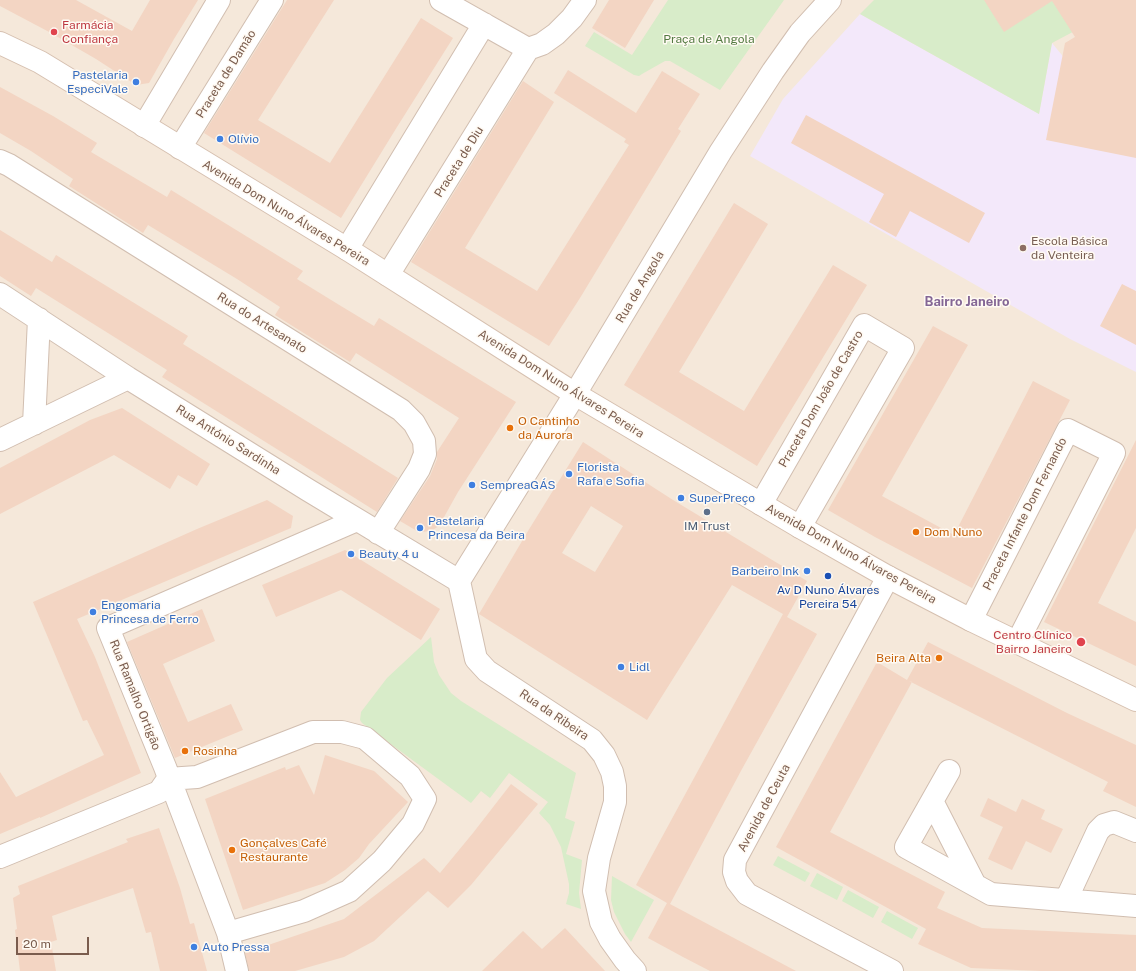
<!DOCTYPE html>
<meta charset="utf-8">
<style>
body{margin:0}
#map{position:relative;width:1136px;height:971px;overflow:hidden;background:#fdf6ec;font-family:"Public Sans",sans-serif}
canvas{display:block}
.scale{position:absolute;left:16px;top:937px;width:73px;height:18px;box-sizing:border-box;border:2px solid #7a5c4d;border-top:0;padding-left:5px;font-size:12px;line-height:14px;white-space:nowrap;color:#7a5c4d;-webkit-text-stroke:3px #fffaf3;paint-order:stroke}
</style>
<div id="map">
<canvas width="1136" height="971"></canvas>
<div class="scale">20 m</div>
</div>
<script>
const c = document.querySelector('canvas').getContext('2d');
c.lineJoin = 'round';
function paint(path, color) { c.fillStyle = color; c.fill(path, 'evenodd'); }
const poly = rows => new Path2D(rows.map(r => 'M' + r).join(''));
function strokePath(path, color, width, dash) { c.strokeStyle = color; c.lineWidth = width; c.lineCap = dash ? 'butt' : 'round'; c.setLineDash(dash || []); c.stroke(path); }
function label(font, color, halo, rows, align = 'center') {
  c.font = font + ' "Public Sans",sans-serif'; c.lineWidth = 3; c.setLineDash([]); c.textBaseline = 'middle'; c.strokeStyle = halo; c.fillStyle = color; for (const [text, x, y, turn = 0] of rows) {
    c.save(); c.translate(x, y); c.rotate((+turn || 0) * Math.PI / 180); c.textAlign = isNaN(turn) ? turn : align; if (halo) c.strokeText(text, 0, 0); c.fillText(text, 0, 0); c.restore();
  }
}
const residential = poly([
 [0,0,1136,0,1136,971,0,971]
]);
const education = poly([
 [860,14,1039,114,1052,43,1066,60,1136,74,1136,372,1070,339,750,156,783,99]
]);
const green = poly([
 [668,0,784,0,720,90,670,61,665,61,642,74,639,76,634,75,585,46,594,32,632,55],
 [874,0,1133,0,1052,43,1039,114,860,14],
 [431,637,434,662,439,675,451,693,461,701,576,773,565,818,575,822,566,854,582,860,579,893,581,909,566,904,569,893,569,884,561,847,550,825,539,813,548,802,509,773,490,798,481,791,471,803,362,723,360,720,361,712,387,678],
 [778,856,810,873,805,882,773,865],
 [817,873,843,887,837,900,810,886],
 [612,876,654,900,631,942,625,934,614,912,611,900],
 [848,890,879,907,873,918,842,901],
 [887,911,918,928,912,939,881,922]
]);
const building = poly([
 [0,0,76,0,132,31,150,0,198,0,174,39,149,83,136,85,96,59,51,33,0,6],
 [287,0,334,0,258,120,330,163,421,18,453,38,397,127,341,218,204,133],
 [609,0,654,0,625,48,592,28],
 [984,0,1136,0,1136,158,1046,140,1065,43,1075,37,1052,1,1004,32],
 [568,70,636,113,662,71,700,94,678,129,681,131,580,298,549,346,411,262,523,81,554,102,465,248,537,291,629,145,624,142,626,139,554,93],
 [0,87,53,116,97,143,91,152,167,197,171,190,303,271,297,279,336,303,374,326,379,318,516,402,458,492,439,526,431,531,421,532,417,531,400,521,430,476,437,459,437,452,459,418,356,353,350,362,275,315,280,307,237,279,148,225,143,233,69,186,73,179,31,151,0,133],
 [806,115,985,213,969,243,910,211,896,237,869,222,884,194,791,143],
 [734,203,768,224,679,372,744,411,833,265,867,285,757,466,624,385],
 [0,230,52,262,56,255,188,336,183,344,398,478,377,512,162,377,167,370,36,288,31,296,0,276],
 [1122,284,1136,291,1136,345,1100,326],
 [933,326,968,345,882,496,954,535,1033,381,1070,400,972,588,875,537,828,510],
 [122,408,210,464,197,486,178,475,170,489,114,455,0,514,0,468,90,420],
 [1136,440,1136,528,1098,603,1136,622,1136,666,1044,622],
 [583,442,673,500,807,581,787,617,817,634,742,769,670,904,796,971,710,971,683,957,648,938,667,903,636,885,783,614,732,585,647,720,479,614,528,531],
 [591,506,623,526,595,572,562,553],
 [267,500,293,516,291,528,77,619,95,657,141,773,40,818,40,817,0,834,0,772,16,797,104,755,87,720,83,721,33,602,197,529],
 [345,550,440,609,421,640,341,590,276,617,262,585],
 [202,609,215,641,163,664,188,722,231,704,243,730,175,758,127,642],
 [928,642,1067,713,1136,745,1136,807,1103,791,1108,782,909,681,912,682,830,832,945,892,937,908,982,928,1136,935,1136,971,1041,971,971,968,918,944,926,929,776,847,877,662,907,680],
 [325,755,374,771,408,802,369,844,359,858,345,870,325,883,243,910,205,799,285,767,286,770,299,765,314,795],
 [511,784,538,804,471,885,448,908,428,891,374,941,344,957,295,971,249,971,245,953,344,919,424,858,440,873,473,833],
 [988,798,1016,812,1022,799,1045,810,1041,819,1063,829,1051,853,1026,841,1012,870,988,859,1003,827,980,816],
 [159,828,180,888,190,924,194,923,207,971,160,971,151,932,146,933,133,888,52,916,57,940,51,942,56,971,20,971,15,930,17,929,13,898,20,894,18,886,128,842,126,839],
 [565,928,605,971,482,971,523,931,542,949]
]);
const street = poly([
 [441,0,528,49,542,44,556,34,572,18,585,0],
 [144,126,219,0],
 [180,148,272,0],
 [0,161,9,165,401,410,414,423,424,441,425,454,419,469,378,533],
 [347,249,484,24],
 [388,275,528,49],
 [0,294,128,378,308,490,459,581],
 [34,424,39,319],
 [0,440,128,378],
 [761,504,864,325,903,348,800,527],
 [888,577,735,860,734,872,737,881,747,894,892,971],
 [459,581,575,394,721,151,773,71,800,33,830,0],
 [459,581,476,659,487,671,592,740,604,755,612,772,615,786,615,802,599,858,594,891,601,922,610,939,625,960,635,971],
 [971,620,1068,430,1114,453,1017,643],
 [949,771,906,847,991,894,1136,906],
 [932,801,975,885],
 [0,857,159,792,168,779,197,777,313,732,342,732,365,738,410,776,425,799,413,824,382,861,349,891,304,911,228,933],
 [1066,900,1098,831,1104,825,1114,822,1136,831],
 [237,971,228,933,165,767,108,628,357,520]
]);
const secondary = poly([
 [0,43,40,62,347,249,575,394,800,527,888,577,971,620,1136,700]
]);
const markers = [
 [54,32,4,"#e0444e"],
 [136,82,4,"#3f7fe0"],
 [220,139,4,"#3f7fe0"],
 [1023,248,4,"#8d6e63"],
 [510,428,4,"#e8710a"],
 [569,474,4,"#3f7fe0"],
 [472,485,4,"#3f7fe0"],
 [681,498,4,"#3f7fe0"],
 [707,512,4,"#5c6f8a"],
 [420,528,4,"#3f7fe0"],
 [916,532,4,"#e8710a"],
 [351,554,4,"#3f7fe0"],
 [807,571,4,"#3f7fe0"],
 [828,576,4,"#1a4fb4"],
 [93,612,4,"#3f7fe0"],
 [1081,642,5,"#e0444e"],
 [939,658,4,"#e8710a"],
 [621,667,4,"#3f7fe0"],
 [185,751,4,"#e8710a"],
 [232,850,4,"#e8710a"],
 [194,947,4,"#3f7fe0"]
];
const healthNames = [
 ["Farmácia",62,25],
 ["Confiança",62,39],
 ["Centro Clínico",1072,635,"right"],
 ["Bairro Janeiro",1072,649,"right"]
];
const parkNames = [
 ["Praça de Angola",709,39]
];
const streetNames = [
 ["Praceta de Damão",226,74,-58],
 ["Praceta de Diu",459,162,-58],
 ["Avenida Dom Nuno Álvares Pereira",286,213,31],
 ["Rua de Angola",640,287,-59],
 ["Rua do Artesanato",262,323,32],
 ["Avenida Dom Nuno Álvares Pereira",561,384,32],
 ["Praceta Dom João de Castro",821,399,-60],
 ["Rua António Sardinha",228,440,32],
 ["Praceta Infante Dom Fernando",1025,514,-63],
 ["Avenida Dom Nuno Álvares Pereira",851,554,29],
 ["Rua Ramalho Ortigão",135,695,68],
 ["Rua da Ribeira",554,715,34],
 ["Avenida de Ceuta",764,808,-62]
];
const shopNames = [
 ["Pastelaria",128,75,"right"],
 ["EspeciVale",128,89,"right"],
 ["Olívio",228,139],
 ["Florista",577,467],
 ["Rafa e Sofia",577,481],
 ["SempreaGÁS",480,485],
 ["SuperPreço",689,498],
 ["Pastelaria",428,521],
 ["Princesa da Beira",428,535],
 ["Beauty 4 u",359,554],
 ["Barbeiro Ink",799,571,"right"],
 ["Engomaria",101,605],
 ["Princesa de Ferro",101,619],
 ["Lidl",629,667],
 ["Auto Pressa",202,947]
];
const educationNames = [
 ["Escola Básica",1031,241],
 ["da Venteira",1031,255]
];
const foodNames = [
 ["O Cantinho",518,421],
 ["da Aurora",518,435],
 ["Dom Nuno",924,532],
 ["Beira Alta",931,658,"right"],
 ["Rosinha",193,751],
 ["Gonçalves Café",240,843],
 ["Restaurante",240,857]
];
const serviceNames = [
 ["IM Trust",707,526]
];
const transitNames = [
 ["Av D Nuno Álvares",828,590],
 ["Pereira 54",828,604]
];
const neighbourhoodNames = [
 ["Bairro Janeiro",967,302]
];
paint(residential, '#f5e8da');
paint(education, '#f3e8fa');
paint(green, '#d8ecc9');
paint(building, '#f3d5c3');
strokePath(street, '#d1beb0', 24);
strokePath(secondary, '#d6c0b0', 24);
strokePath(street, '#fff', 22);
strokePath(secondary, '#fff', 22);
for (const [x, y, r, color] of markers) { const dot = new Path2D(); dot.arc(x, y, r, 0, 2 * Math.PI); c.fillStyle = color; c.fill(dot); strokePath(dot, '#fffaf3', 1.5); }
label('12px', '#be3a42', '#fffaf3', healthNames, 'left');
label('12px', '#537a41', '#fffaf3', parkNames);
label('12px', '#7a5c4d', '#fffaf3', streetNames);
label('12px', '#366cbe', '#fffaf3', shopNames, 'left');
label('12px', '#785e54', '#fffaf3', educationNames, 'left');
label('12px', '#c56008', '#fffaf3', foodNames, 'left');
label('12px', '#4e5e75', '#fffaf3', serviceNames);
label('12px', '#164399', '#fffaf3', transitNames);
label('bold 13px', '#846695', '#fffaf3', neighbourhoodNames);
</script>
